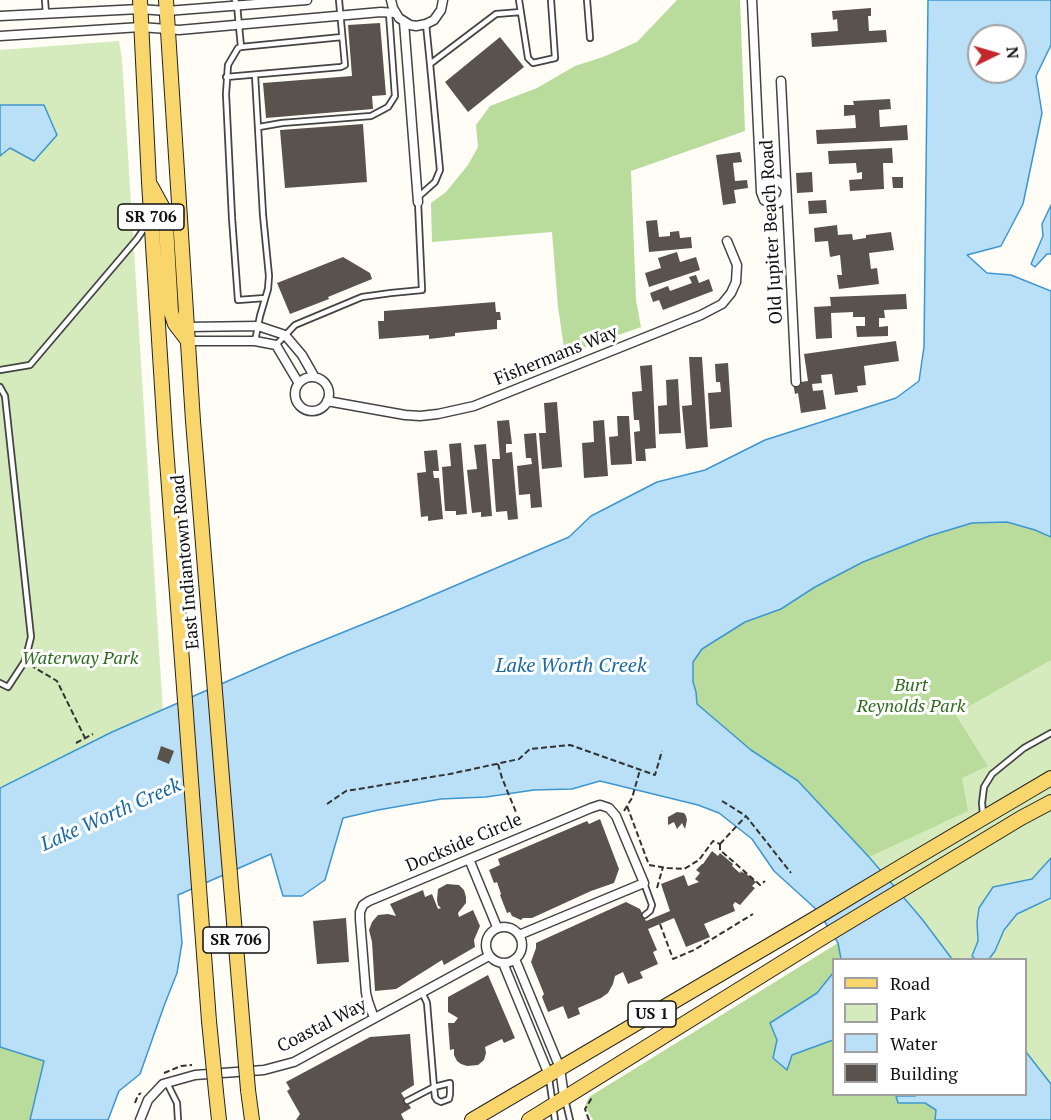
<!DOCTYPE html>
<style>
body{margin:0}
#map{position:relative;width:1051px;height:1120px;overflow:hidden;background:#fffdf5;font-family:"PT Serif",serif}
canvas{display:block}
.legend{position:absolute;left:832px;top:958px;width:195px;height:138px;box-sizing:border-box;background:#fff;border:2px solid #a0a0a0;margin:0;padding:8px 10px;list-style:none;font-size:18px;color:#111}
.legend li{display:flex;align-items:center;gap:12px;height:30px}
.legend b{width:30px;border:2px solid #a0a0a0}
.north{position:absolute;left:967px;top:24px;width:60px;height:60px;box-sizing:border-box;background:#fff;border:2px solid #a0a0a0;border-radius:50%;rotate:85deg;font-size:16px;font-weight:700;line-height:24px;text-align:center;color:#111}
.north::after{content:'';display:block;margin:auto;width:21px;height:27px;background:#c4262e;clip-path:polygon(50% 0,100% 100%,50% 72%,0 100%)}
</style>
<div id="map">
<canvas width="1051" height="1120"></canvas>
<ul class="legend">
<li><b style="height:8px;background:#f9d66b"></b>Road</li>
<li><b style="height:16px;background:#d5ebbd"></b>Park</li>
<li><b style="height:16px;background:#b9e0f7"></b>Water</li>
<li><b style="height:16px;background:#5a524d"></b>Building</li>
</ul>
<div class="north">N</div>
</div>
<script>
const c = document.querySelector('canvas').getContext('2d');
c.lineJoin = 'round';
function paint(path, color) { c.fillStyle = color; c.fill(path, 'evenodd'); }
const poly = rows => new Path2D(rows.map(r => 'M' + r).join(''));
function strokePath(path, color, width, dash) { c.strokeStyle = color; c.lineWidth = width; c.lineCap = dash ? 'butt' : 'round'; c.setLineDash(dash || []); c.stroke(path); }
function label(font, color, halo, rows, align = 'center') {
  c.font = font + ' "PT Serif",serif'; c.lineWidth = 6; c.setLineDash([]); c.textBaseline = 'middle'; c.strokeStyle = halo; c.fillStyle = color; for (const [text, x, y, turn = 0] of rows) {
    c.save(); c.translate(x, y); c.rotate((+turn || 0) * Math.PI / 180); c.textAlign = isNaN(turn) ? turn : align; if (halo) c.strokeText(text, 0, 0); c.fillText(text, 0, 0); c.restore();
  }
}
const green = poly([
 [119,41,122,59,163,712,0,792,0,50],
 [1035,530,1051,537,1051,1084,1026,1052,1026,960,952,959,922,919,842,826]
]);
const forest = poly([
 [677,0,740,0,745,131,631,171,636,300,641,327,565,354,558,307,552,232,432,242,431,203,446,192,468,165,478,147,476,125,490,106,537,88,575,66,603,57,637,42],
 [1008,522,1035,530,1051,537,1051,660,955,714,988,766,962,778,968,811,869,857,798,781,751,750,696,703,696,692,693,682,693,662,702,649,745,622,781,609,815,587,863,562,929,536,972,523],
 [838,943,841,959,834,960,833,973,817,993,770,1023,792,1055,833,1040,834,1094,916,1095,915,1096,896,1096,924,1103,936,1110,935,1120,593,1120,585,1106,589,1097],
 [0,1047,44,1061,30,1120,0,1120]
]);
const water = poly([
 [928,0,1051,0,1051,45,1036,76,1042,113,1023,204,1001,246,967,255,987,273,1011,275,1051,291,1051,537,1035,530,1007,522,972,523,929,536,863,562,815,587,781,609,745,622,702,649,693,662,693,682,696,692,697,704,751,750,798,781,869,857,922,919,952,959,841,959,838,943,818,911,774,871,752,839,719,813,698,805,600,781,572,789,534,790,486,797,441,799,378,810,343,818,325,880,302,896,283,896,271,854,178,895,182,943,177,973,164,1006,140,1074,119,1091,108,1120,30,1120,44,1061,0,1047,0,788,112,732,287,655,398,610,569,537,591,516,657,482,705,470,765,440,896,398,919,381,924,347,928,0],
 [979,36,1015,36,1015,72,979,72,979,36],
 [0,105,44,105,57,135,34,161,10,148,0,156,0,105],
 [1051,205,1051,254,1047,254,1035,267,1031,264,1043,236,1042,224,1051,205],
 [1051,858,1051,898,1017,914,1004,930,995,951,989,959,975,959,972,956,978,941,977,922,979,908,993,887,1032,879,1051,858],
 [833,973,833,1040,792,1055,787,1070,773,1058,777,1040,770,1023,817,993,833,973],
 [1026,1052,1051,1084,1051,1120,935,1120,936,1110,925,1103,898,1103,896,1096,915,1096,916,1095,1026,1094,1026,1052]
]);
const building = poly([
 [871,8,871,16,868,16,869,31,886,30,887,42,812,47,811,33,838,31,837,19,833,20,832,11],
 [380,23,386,95,372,96,373,109,266,118,263,83,352,76,348,25],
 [500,37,524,67,468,112,445,82],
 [890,99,891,109,879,110,880,127,907,125,908,140,817,144,816,130,856,128,855,115,844,116,844,105,854,105,853,101],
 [363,124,367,182,285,188,280,130],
 [892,148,893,163,883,163,884,189,850,191,849,180,862,179,862,172,857,173,856,163,829,164,828,151],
 [740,152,742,162,733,163,735,181,747,180,748,188,734,190,736,203,723,205,716,155],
 [812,172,813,192,797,193,796,173],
 [892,177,903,177,903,188,893,188],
 [826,200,827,213,809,214,808,201],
 [657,220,659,237,670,236,670,232,679,231,680,238,691,237,692,248,649,252,646,221],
 [837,225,838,235,852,234,853,240,866,238,866,235,891,232,894,250,869,253,871,269,877,268,879,284,839,289,837,275,842,275,840,255,830,257,828,241,815,242,814,228],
 [677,252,680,262,696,257,700,270,649,287,645,273,661,268,658,258],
 [343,257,370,273,372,279,328,297,329,299,290,314,277,283],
 [696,275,699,283,709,279,713,291,663,310,659,300,653,302,650,293,668,286,670,291,692,283,689,277],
 [906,294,907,309,884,310,885,318,879,318,879,327,888,326,888,336,857,337,856,326,865,326,865,317,853,317,853,312,831,313,832,338,816,339,814,307,831,306,830,297],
 [495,302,496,312,500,312,501,320,497,320,497,329,455,333,455,336,429,339,429,335,379,339,378,321,384,321,384,311],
 [896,341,899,361,864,366,866,385,857,386,858,392,835,395,832,374,821,375,822,383,812,384,813,391,823,390,826,409,801,413,798,393,795,394,793,383,808,381,804,354],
 [689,357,702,357,708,447,686,449,682,406,692,405],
 [728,363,732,427,710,429,708,393,721,392,720,382,716,382,715,364],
 [652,365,656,448,645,449,646,461,636,461,634,432,640,431,639,420,634,420,632,392,642,391,640,366],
 [678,379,681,433,659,434,658,406,667,405,666,380],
 [557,402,562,467,542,469,539,433,546,433,544,403],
 [617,416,629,416,632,464,611,465,609,437,618,436],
 [509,420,512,444,506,444,506,453,512,452,518,519,508,520,507,511,496,512,492,459,500,459,497,421],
 [604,420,608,476,584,478,582,443,594,442,593,421],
 [536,433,542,507,531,508,530,494,519,495,517,466,532,464,531,458,526,458,524,434],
 [461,443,467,514,456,515,456,511,445,511,442,467,451,466,449,444],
 [486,444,492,516,481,517,481,512,472,513,467,470,477,469,474,445],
 [437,450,439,471,433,471,434,478,439,478,443,519,428,521,428,516,421,517,417,473,426,472,424,451],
 [161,746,174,751,169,764,157,759],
 [677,812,684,813,686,816,687,820,685,829,682,823,677,829,674,822,668,825,668,817],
 [600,819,619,869,614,883,591,891,532,918,523,918,521,920,512,916,510,912,507,913,500,895,501,894,497,882,494,883,489,870,500,865,498,859,587,821,589,824],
 [712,851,718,856,720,853,733,864,732,866,740,873,741,871,743,873,744,872,756,882,752,886,755,888,740,905,735,902,733,905,735,911,704,924,710,937,686,947,674,918,648,929,657,950,653,952,658,964,640,972,643,978,628,984,623,972,615,976,613,984,608,993,601,998,578,1008,580,1014,568,1019,563,1006,548,1012,542,997,544,994,531,962,536,948,536,943,626,902,640,909,646,921,670,911,661,884,684,875,688,886,699,882,695,879,700,873,696,870,702,864,703,864],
 [447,884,459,885,464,890,466,897,466,903,458,913,459,917,473,910,480,926,474,940,475,947,444,965,442,960,396,989,375,991,372,942,369,930,372,922,378,915,388,914,396,916,390,904,423,890,425,897,432,894,438,909,441,908,438,905,437,900,438,889],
 [346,918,349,962,317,964,313,921],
 [488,975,515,1038,504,1043,502,1039,485,1047,486,1053,484,1060,478,1065,467,1066,461,1064,457,1061,454,1055,454,1049,450,1050,448,1023,454,1023,458,1018,448,1012,448,997],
 [410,1034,414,1085,401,1093,411,1108,401,1114,404,1120,296,1120,300,1114,287,1091,290,1089,286,1082,370,1037]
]);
const path = poly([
 [30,665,57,681,85,738],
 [76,743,93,734],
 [498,764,502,778,520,822],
 [722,801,746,816,791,873],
 [327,804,346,791,450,774,519,759,530,749,570,745,655,775,662,751],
 [627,806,649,865,667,868,684,869,699,860,713,841,720,844],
 [624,811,632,798,640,770],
 [720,844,720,850,760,885,765,881],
 [720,844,746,816],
 [657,888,663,867],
 [660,924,673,959,694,950,753,914],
 [164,1073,181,1066,192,1065],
 [135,1103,138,1095,141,1093],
 [589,1120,585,1109,593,1096]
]);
const service = poly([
 [45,0,46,14],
 [235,0,237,5,241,47],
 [519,0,528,58,533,63,555,58,551,0],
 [587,0,590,38],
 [426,24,430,64,496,14,521,12],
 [255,75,263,215,269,276,268,289,260,316,255,341],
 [226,77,341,67,345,65,339,0],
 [259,127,282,123,371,116,388,107,395,96,389,13],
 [417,198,435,182,440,170,430,64],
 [265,298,238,300,232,218,226,94,228,65,238,48,241,47,342,37],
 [276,345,295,325,362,297,391,293,422,290,418,202],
 [0,370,30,365,137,239,148,223],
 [0,387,5,396,31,637,25,661,8,687,0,683],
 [983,814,982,803,984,787,992,774,1024,748,1051,733],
 [644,883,652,905,650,911,645,915],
 [549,1078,555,1120],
 [167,1083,177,1103,178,1120],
 [565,1099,570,1120],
 [407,1101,434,1087,450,1083,450,1094,449,1099,441,1102,437,1100,435,1097,434,1087,427,1003,422,992]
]);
const minor = poly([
 [391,0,393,8,399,18,410,25,416,26,426,24,434,20,441,10,443,0],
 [752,0,761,192,764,200,771,204,779,203,784,198,786,191,784,186,777,180,768,181,762,188],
 [0,16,140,9,167,11,307,0],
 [404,22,418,202],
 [0,36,141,27,179,30,381,12,395,13],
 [781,81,796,382],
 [187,327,258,326,285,335,302,355,314,376],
 [188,341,255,341,276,345,298,382],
 '295 394a17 17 0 1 1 34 0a17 17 0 1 1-34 0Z',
 [327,401,405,415,420,416,438,414,474,406,701,315,722,304,731,293,736,282,737,265,727,241],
 [469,859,497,927],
 '486 945a18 18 0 1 1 36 0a18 18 0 1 1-36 0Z',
 [515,959,560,1068,564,1097],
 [503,963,549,1075],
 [374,1018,368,1001,366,993,360,919,360,912,363,905,369,901,591,808,600,805,609,808,616,816,644,883,519,935],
 [140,1120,148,1100,163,1084,195,1075,264,1070,294,1062,489,956]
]);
const primary = poly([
 [140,0,149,182,165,434,209,1021],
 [166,0,193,421,223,790],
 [151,186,163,208,166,226,171,312,175,324,188,341],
 [248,1090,252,1120],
 [216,1092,219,1120],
 [472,1120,809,922,902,866,1051,778],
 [529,1120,822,938,1021,818,1051,802]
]);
const primaryBridge = poly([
 [223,790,248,1090],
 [209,1021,216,1092]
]);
const shields = [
 [151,217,66],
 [236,940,66],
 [652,1014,48]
];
const shieldNames = [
 ["SR 706",151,217],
 ["SR 706",236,940],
 ["US 1",652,1014]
];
const streetNames = [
 ["Old Jupiter Beach Road",772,232,-93],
 ["Fishermans Way",556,356,-22],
 ["East Indiantown Road",186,562,-95],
 ["Dockside Circle",464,843,-23],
 ["Coastal Way",322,1026,-27]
];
const parkNames = [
 ["Waterway Park",80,659],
 ["Burt",911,686],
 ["Reynolds Park",911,707]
];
const waterNames = [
 ["Lake Worth Creek",571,666],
 ["Lake Worth Creek",111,815,-24]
];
paint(green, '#d5ebbd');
paint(forest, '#b9dc9c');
paint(water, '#b9e0f7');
strokePath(water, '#3f96cf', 1.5);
paint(building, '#5a524d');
strokePath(service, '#444', 8);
strokePath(minor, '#444', 11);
strokePath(primary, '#222', 16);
strokePath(path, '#333', 2, [6, 3]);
strokePath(service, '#fff', 4.5);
strokePath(minor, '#fff', 8);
strokePath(primary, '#f9d66b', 14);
strokePath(primaryBridge, '#222', 16, []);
strokePath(primaryBridge, '#f9d66b', 14);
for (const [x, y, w] of shields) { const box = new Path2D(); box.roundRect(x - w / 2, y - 13, w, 26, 4.5); c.fillStyle = '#fff'; c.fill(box); strokePath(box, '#111', 1.5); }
label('bold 16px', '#111', null, shieldNames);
label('18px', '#111', '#fff', streetNames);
label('italic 18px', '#2f6b1f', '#fff', parkNames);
label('italic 20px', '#1768a6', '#fff', waterNames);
</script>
